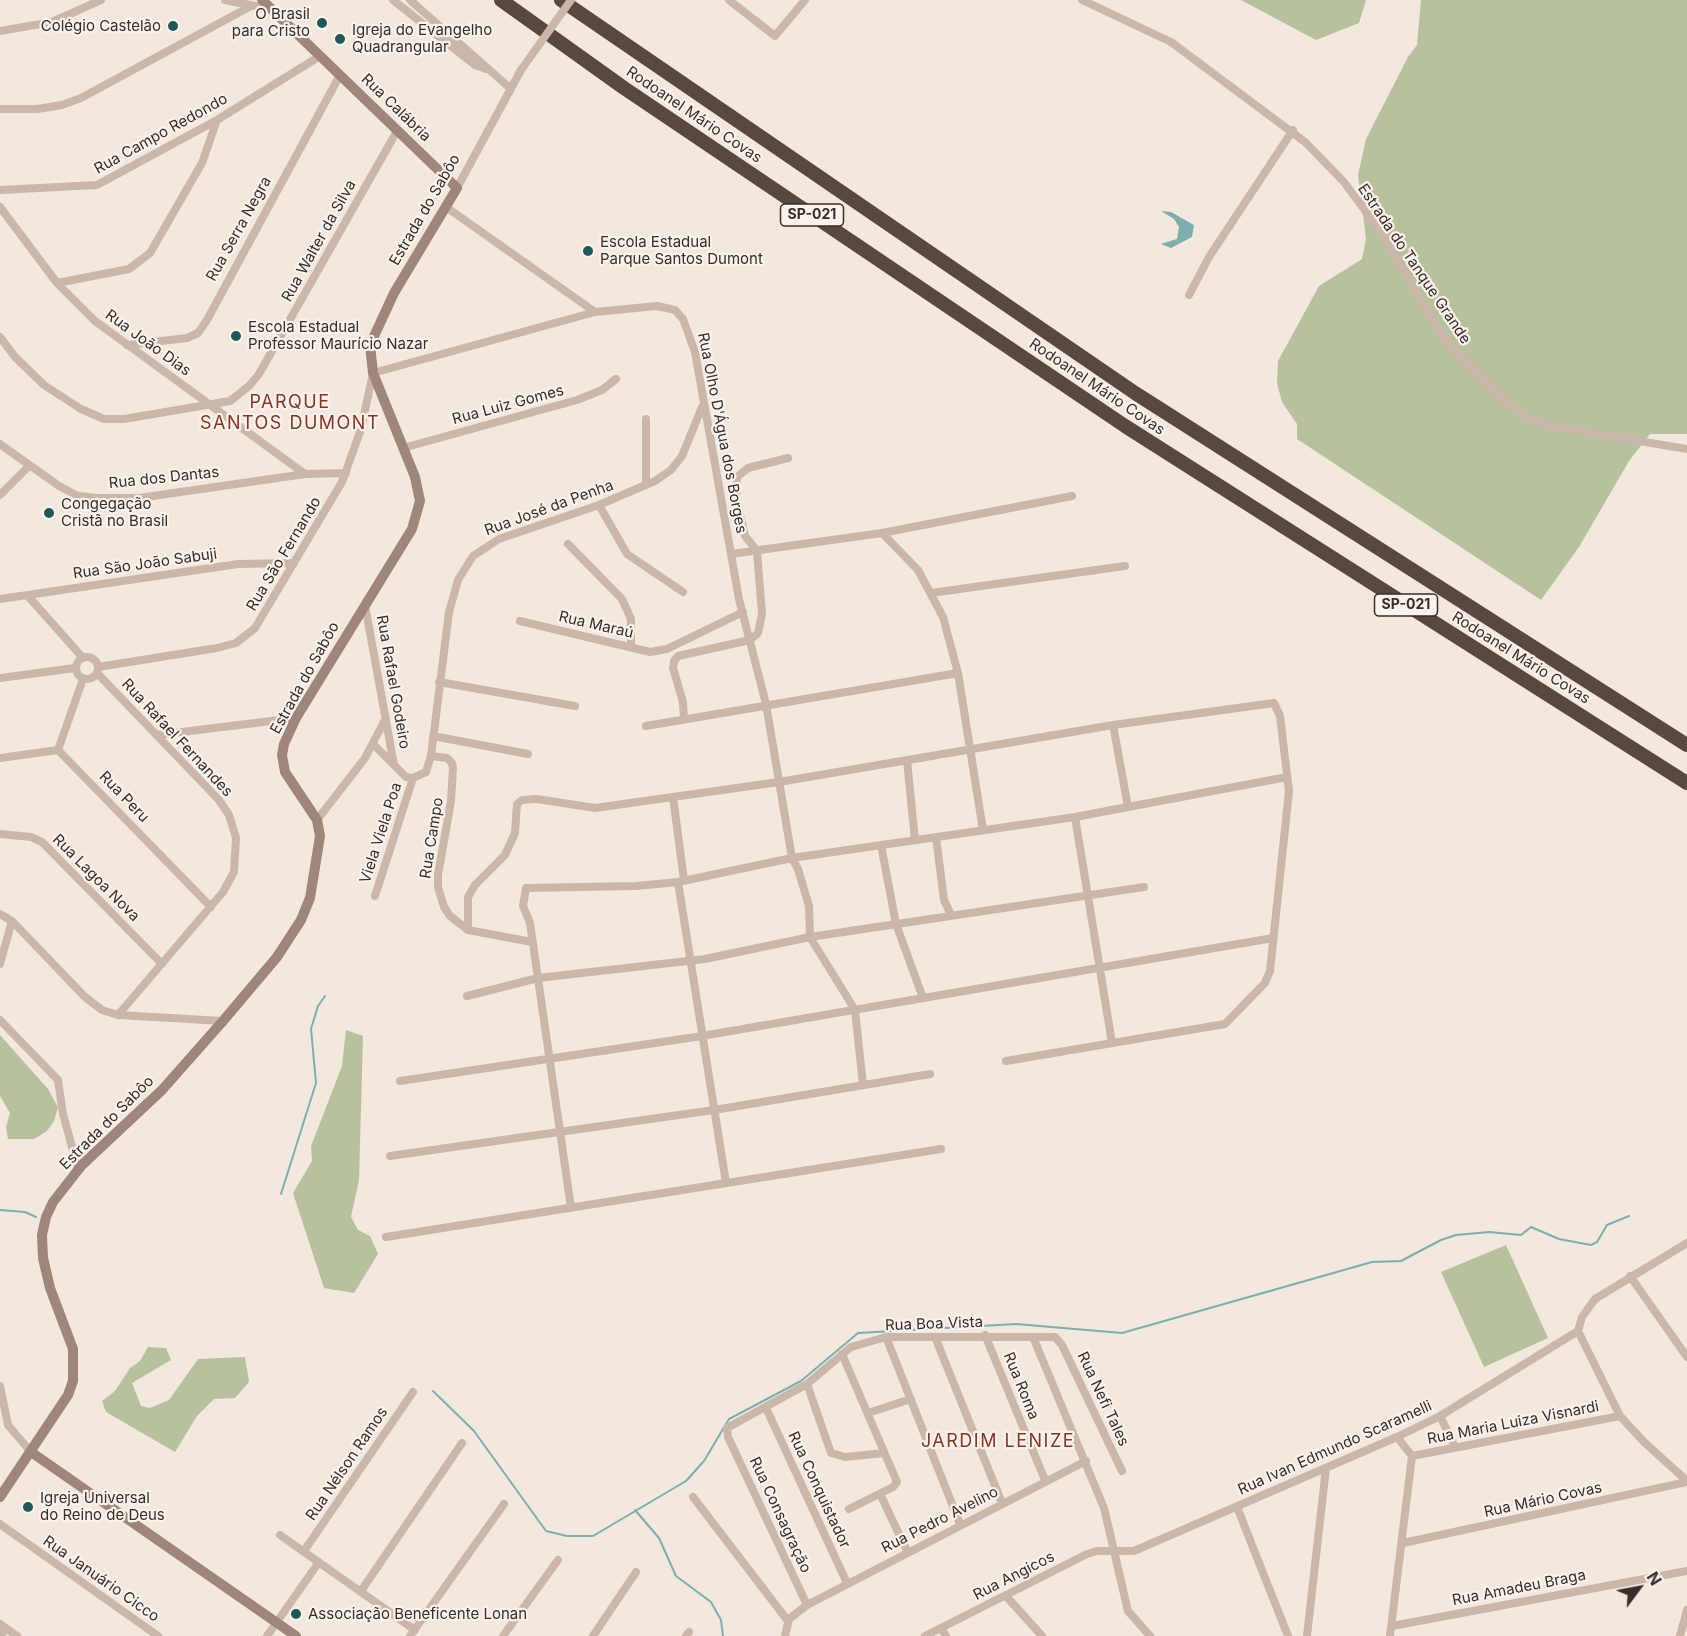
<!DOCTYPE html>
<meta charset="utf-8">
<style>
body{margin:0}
#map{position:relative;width:1687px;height:1636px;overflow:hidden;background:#f2e8de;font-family:Inter,sans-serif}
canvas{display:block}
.north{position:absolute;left:1609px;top:1558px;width:60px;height:60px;-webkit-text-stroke:4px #faf2eb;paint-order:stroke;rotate:58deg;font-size:16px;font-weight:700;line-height:24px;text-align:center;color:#382d29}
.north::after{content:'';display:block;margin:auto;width:21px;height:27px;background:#382d29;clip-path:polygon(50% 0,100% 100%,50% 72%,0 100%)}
</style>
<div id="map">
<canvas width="1687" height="1636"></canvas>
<div class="north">N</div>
</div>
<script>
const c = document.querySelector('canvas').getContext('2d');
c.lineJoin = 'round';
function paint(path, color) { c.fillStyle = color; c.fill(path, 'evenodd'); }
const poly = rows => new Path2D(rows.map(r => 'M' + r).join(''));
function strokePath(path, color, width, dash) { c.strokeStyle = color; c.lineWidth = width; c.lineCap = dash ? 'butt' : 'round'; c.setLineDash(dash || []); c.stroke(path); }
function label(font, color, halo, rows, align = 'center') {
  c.font = font + ' Inter,sans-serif'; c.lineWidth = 4.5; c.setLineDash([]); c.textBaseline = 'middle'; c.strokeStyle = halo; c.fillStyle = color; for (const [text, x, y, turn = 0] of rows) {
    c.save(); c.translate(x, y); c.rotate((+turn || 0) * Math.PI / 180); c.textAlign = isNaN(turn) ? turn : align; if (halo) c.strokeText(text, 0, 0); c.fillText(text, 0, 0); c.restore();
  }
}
const green = poly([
 [1241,0,1366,0,1359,23,1316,40],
 [1421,0,1687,0,1687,434,1650,434,1629,461,1579,547,1541,600,1297,439,1297,424,1282,402,1277,383,1278,361,1319,286,1362,259,1366,239,1358,175,1366,139,1408,57,1417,45],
 [346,1030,363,1036,359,1180,351,1217,358,1230,370,1236,378,1254,354,1293,324,1288,293,1193,312,1161,311,1146,342,1066],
 [0,1035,48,1089,58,1107,54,1121,47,1131,34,1139,8,1139,6,1127,10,1113,0,1096],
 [1506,1245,1548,1338,1484,1367,1441,1272],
 [148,1347,166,1348,171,1360,132,1383,141,1406,150,1408,169,1400,198,1359,245,1357,249,1382,235,1398,214,1399,197,1416,175,1452,106,1412,102,1401,115,1391,130,1368,140,1361]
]);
const water = poly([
 [1161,211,1171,212,1194,225,1192,237,1171,248,1161,244,1177,239,1179,227,1174,219]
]);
const stream = poly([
 [281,1194,316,1083,311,1029,318,1006,325,996],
 [0,1210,25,1212,36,1217],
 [433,1391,474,1431,546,1531,567,1536,593,1536,686,1481,704,1461,729,1419,801,1381,858,1333,1016,1324,1122,1333,1372,1262,1401,1261,1441,1240,1456,1235,1489,1232,1521,1235,1531,1227,1559,1239,1591,1245,1597,1242,1607,1225,1629,1216],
 [635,1510,659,1538,676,1576,711,1602,721,1620,723,1636]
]);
const street = poly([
 [225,0,270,9],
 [393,0,475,65,486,69],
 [410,0,510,88],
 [729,0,775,36,805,0],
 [1082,0,1171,42,1305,142,1344,182,1382,234,1437,327,1454,350,1505,401,1527,417,1550,426,1687,449],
 [0,31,52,22,101,0],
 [0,109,37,109,62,105,81,98,251,6],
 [457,188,521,70],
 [0,190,97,185,217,120,320,56],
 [0,207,57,283,95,321,305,474],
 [446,207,595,312,657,306,675,310,683,319,695,352,739,599,766,704,792,858,798,869,809,906,810,937,855,1010,863,1085],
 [57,283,129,269,150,253,202,163,217,120],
 [1189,295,1209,257,1293,130],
 [0,337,15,357,44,385,81,409,104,419,124,419,230,401,249,386,259,374,397,131],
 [127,345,187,338,198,333,207,320,340,75],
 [646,419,646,485],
 [0,444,59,486,78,496,97,498,139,498,305,474,346,473],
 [403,448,577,400,602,390,616,379],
 [0,495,28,467],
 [599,505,627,554,683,592],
 [882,533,918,570,943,617,958,673,983,830],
 [568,544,622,599,631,619,631,647],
 [731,554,882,533,1072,496],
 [931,593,1125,566],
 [28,596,83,658],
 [0,599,238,564,294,563],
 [365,605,394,765],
 [520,621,650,652,667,649,743,612],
 '76 668a11 11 0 1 1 22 0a11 11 0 1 1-22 0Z',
 [98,667,217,648,236,643,255,628,342,482,361,429,373,373,595,312],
 [97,673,219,800,229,815,236,838,234,872,223,892,118,1015],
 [0,678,75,668],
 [439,682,575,706],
 [684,719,683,702,673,668,674,661,678,656,750,640,758,633,762,614,757,551,745,536,736,498,737,477,748,468,788,458],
 [1113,725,1128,807],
 [646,726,958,673],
 [157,735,296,718],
 [433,736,528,754],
 [373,744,406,777,413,778,426,772,431,756,449,612,458,580,473,556,499,539,599,505,655,481,671,470,682,456,702,407],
 [58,750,83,679],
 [431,756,447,758,452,763,453,768,451,801,438,875,438,887,444,907,450,916,468,930,532,942],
 [0,758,58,750,211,907],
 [907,760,915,840],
 [673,797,684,880],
 [1075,817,1112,1043],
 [317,820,365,758,386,718],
 [0,834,31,837,42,842,162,964],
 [936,837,944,900,951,915],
 [881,845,896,924,923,998],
 [678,882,726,1183],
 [375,896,413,778],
 [0,914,12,921,85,997,102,1010,118,1015,223,1021],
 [468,930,468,897,475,885,505,855,515,833,517,804,522,800,537,799,595,808,779,782,1113,725,1274,703,1280,716,1289,791,1270,971,1265,983,1225,1024,1006,1061],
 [0,964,12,921],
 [467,996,538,978,705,959,810,937,1144,887],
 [0,1020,58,1080,63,1114,78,1169],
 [400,1081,702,1036,1273,938],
 [390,1156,714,1110,930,1074],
 [571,1208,530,923,523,906,526,888,636,886,678,882,792,858,1075,817,1287,777],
 [386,1237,941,1149],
 [1630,1276,1687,1357],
 [1578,1331,1620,1416,1644,1442,1687,1481],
 [985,1335,1045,1480],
 [886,1337,960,1524],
 [935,1337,1002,1503],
 [1033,1337,1104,1508,1128,1611,1150,1636],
 [842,1354,897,1482,893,1487,849,1509],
 [807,1384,831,1453,845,1457,884,1453],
 [0,1386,8,1425,31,1452],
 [766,1408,847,1583],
 [868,1413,911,1399],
 [1440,1416,1455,1447],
 [1412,1456,1620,1416],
 [880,1494,907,1551],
 [693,1497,788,1621],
 [1237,1507,1288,1636],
 [0,1524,158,1636],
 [280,1535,415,1630],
 [1403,1543,1687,1482],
 [304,1551,413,1392],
 [361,1591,462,1443],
 [1006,1596,1042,1636],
 [807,1605,728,1437,727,1428,807,1384,851,1347,886,1337,1055,1337,1062,1345,1122,1471],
 [0,1624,17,1636],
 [1392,1626,1687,1571],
 [941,1628,946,1636],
 [1,1636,5,1628],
 [267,1636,319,1562],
 [410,1636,504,1504],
 [503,1636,558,1560],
 [593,1636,636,1572],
 [686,1636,689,1632],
 [785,1636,789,1619,807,1605,1086,1461],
 [925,1636,1087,1554,1097,1551,1134,1551,1397,1437,1440,1416,1578,1331,1582,1317,1595,1299,1687,1243],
 [1307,1636,1326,1468],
 [1390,1636,1412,1456,1397,1437],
 [1680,1636,1687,1610]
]);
const secondary = poly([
 [31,1452,296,1636],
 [0,1497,68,1395,73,1381,73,1349,50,1288,43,1258,42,1235,46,1217,53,1202,82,1165,162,1090,223,1021,277,957,301,920,310,898,320,836,317,820,285,772,282,755,284,744,296,718,412,529,420,501,415,477,373,373,370,345,394,293,457,188,262,0]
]);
const highway = poly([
 [501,0,624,88,1125,426,1687,783],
 [561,0,1135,393,1687,745]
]);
const streetBridge = poly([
 [521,70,571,0]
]);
const markers = [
 [322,23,6,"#1f5859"],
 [173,26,6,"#1f5859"],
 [340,39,6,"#1f5859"],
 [588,251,6,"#1f5859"],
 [236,336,6,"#1f5859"],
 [49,513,6,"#1f5859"],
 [28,1507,6,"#1f5859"],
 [296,1614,6,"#1f5859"]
];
const shields = [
 [812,215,63],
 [1406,605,63]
];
const shieldNames = [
 ["SP-021",812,215],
 ["SP-021",1406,605]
];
const poiNames = [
 ["O Brasil",310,14,"right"],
 ["para Cristo",310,31,"right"],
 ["Colégio Castelão",161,26,"right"],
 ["Igreja do Evangelho",352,30],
 ["Quadrangular",352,47],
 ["Escola Estadual",600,242],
 ["Parque Santos Dumont",600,259],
 ["Escola Estadual",248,327],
 ["Professor Maurício Nazar",248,344],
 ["Congegação",61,504],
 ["Cristã no Brasil",61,521],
 ["Igreja Universal",40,1498],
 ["do Reino de Deus",40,1515],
 ["Associação Beneficente Lonan",308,1614]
];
const streetNames = [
 ["Rua Calábria",396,108,44],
 ["Rodoanel Mário Covas",694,115,34],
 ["Rua Campo Redondo",161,134,-29],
 ["Estrada do Sabôo",425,210,-60],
 ["Rua Serra Negra",239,229,-61],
 ["Rua Walter da Silva",319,241,-61],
 ["Estrada do Tanque Grande",1414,264,56],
 ["Rua João Dias",148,343,36],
 ["Rodoanel Mário Covas",1097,387,34],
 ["Rua Luiz Gomes",508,405,-15],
 ["Rua Olho D'Água dos Borges",722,433,79],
 ["Rua dos Dantas",164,478,-6],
 ["Rua José da Penha",549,508,-20],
 ["Rua São Fernando",284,554,-59],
 ["Rua São João Sabuji",145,564,-8],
 ["Rua Maraú",596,625,13],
 ["Rodoanel Mário Covas",1521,658,32],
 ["Estrada do Sabôo",305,678,-61],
 ["Rua Rafael Godeiro",393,682,80],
 ["Rua Rafael Fernandes",177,738,47],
 ["Rua Peru",124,797,46],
 ["Viela Viela Poa",381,833,-72],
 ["Rua Campo",432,838,-81],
 ["Rua Lagoa Nova",96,878,45],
 ["Estrada do Sabôo",107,1123,-45],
 ["Rua Boa Vista",934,1324,-2],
 ["Rua Roma",1021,1386,68],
 ["Rua Nefi Tales",1103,1399,65],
 ["Rua Maria Luiza Visnardi",1513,1423,-11],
 ["Rua Ivan Edmundo Scaramelli",1335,1448,-24],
 ["Rua Nélson Ramos",347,1464,-56],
 ["Rua Conquistador",819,1490,65],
 ["Rua Mário Covas",1543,1500,-12],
 ["Rua Consagração",780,1515,65],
 ["Rua Pedro Avelino",940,1520,-27],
 ["Rua Angicos",1014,1576,-27],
 ["Rua Januário Cicco",101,1579,35],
 ["Rua Amadeu Braga",1519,1588,-11]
];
const quarterNames = [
 ["PARQUE",290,403],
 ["SANTOS DUMONT",290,424],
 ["JARDIM LENIZE",998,1442]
];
paint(green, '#b7c19e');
paint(water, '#7dafaf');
strokePath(stream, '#7dafaf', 2);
strokePath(street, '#cbb7aa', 8);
strokePath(secondary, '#9e867b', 10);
strokePath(highway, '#594741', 14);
strokePath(streetBridge, '#cbb7aa', 8);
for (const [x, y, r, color] of markers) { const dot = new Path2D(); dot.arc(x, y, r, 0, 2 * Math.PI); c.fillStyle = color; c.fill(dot); strokePath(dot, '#faf2eb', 2); }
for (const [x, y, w] of shields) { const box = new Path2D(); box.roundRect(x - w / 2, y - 11, w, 22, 4.5); c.fillStyle = '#faf2eb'; c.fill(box); strokePath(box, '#382d29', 1.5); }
label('bold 14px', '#382d29', null, shieldNames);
label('15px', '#382d29', '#faf2eb', poiNames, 'left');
label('15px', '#382d29', '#faf2eb', streetNames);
c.letterSpacing = '1.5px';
label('18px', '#863624', '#faf2eb', quarterNames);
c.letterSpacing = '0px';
</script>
